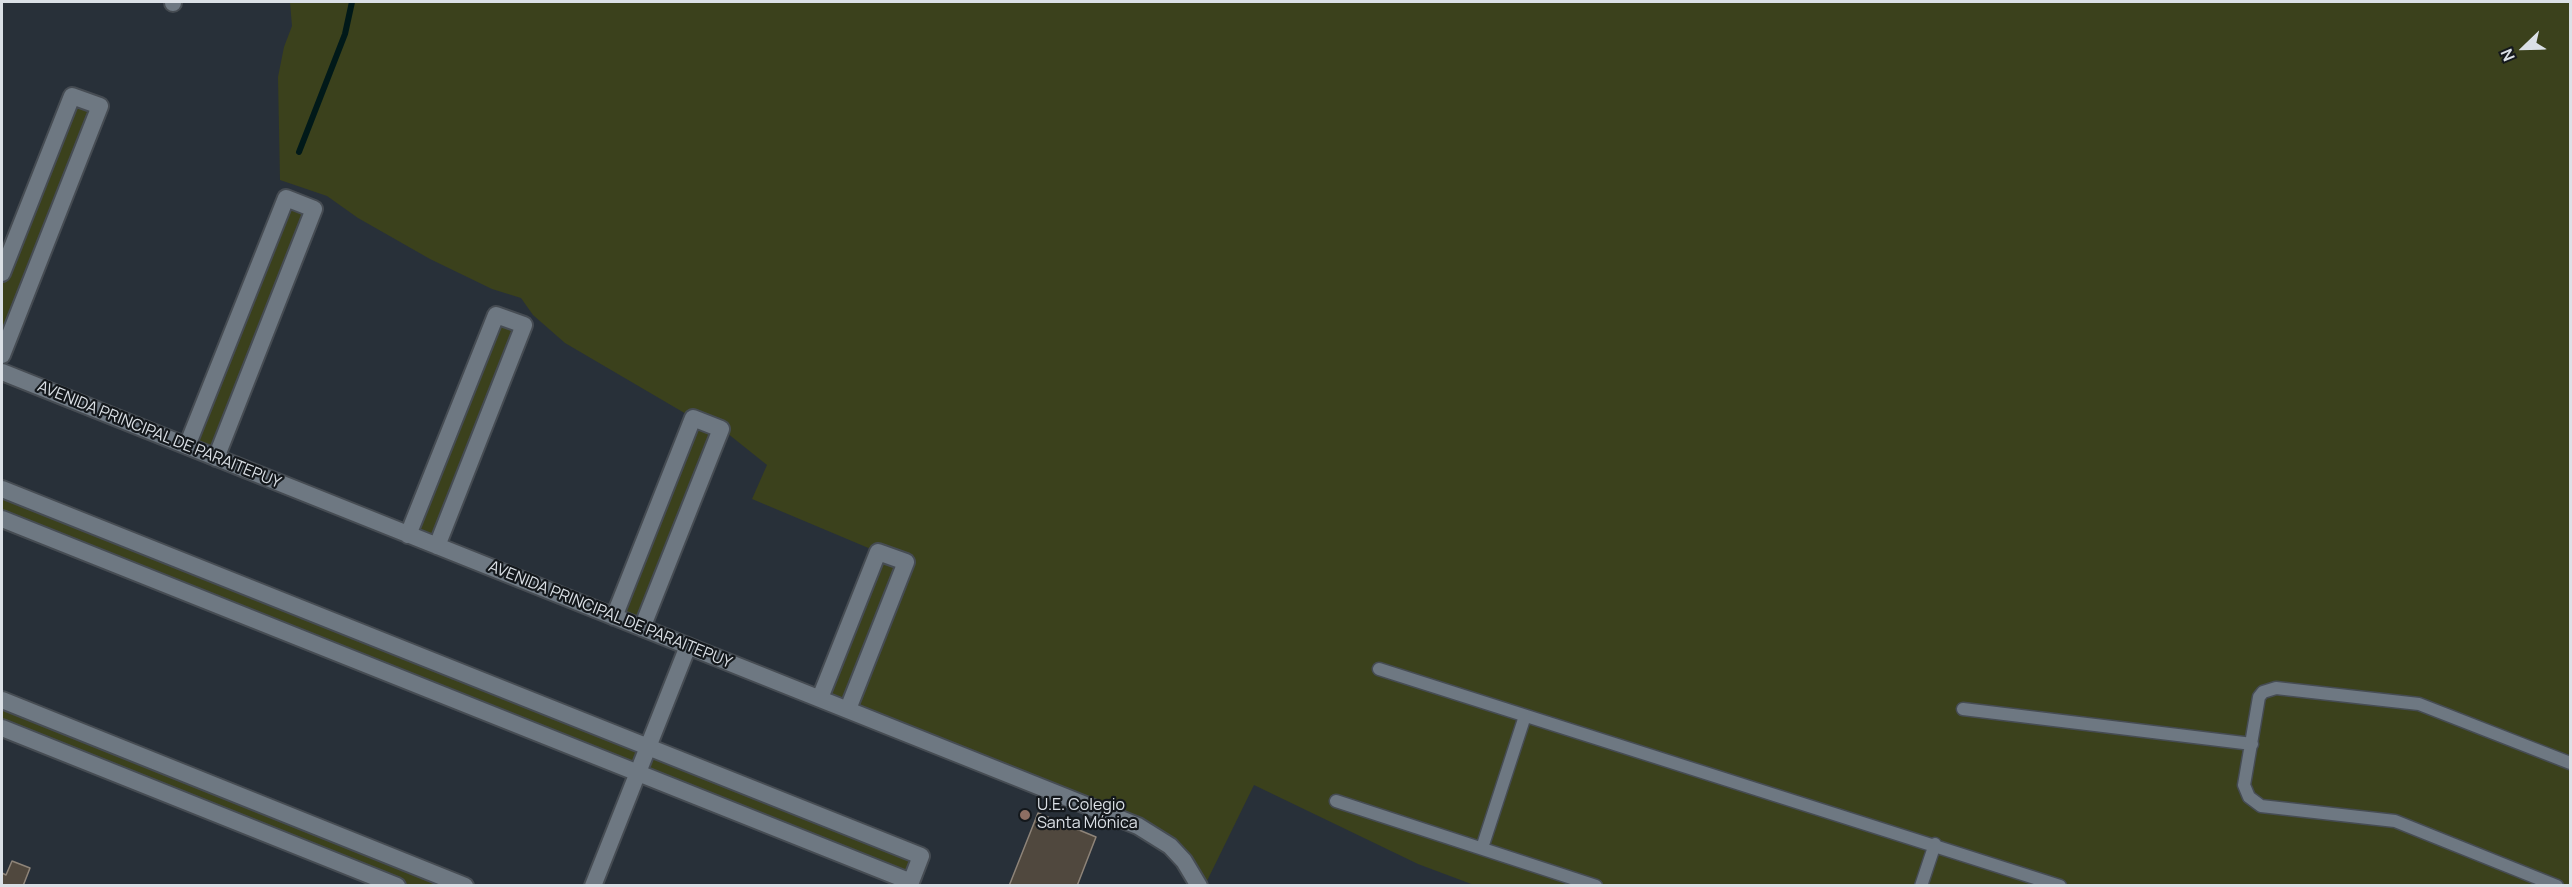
<!DOCTYPE html>
<meta charset="utf-8">
<style>
body{margin:0}
#map{position:relative;width:2572px;height:887px;overflow:hidden;background:#283039;font-family:Manrope,sans-serif}
canvas{display:block}
.frame{position:absolute;inset:0;border:3px solid #dbe0e6;pointer-events:none}
.north{position:absolute;left:2494px;top:18px;width:60px;height:60px;-webkit-text-stroke:4px #14181c;paint-order:stroke;rotate:247deg;font-size:16px;font-weight:700;line-height:24px;text-align:center;color:#dbe0e6}
.north::after{content:'';display:block;margin:auto;width:21px;height:27px;background:#dbe0e6;clip-path:polygon(50% 0,100% 100%,50% 72%,0 100%)}
</style>
<div id="map">
<canvas width="2572" height="887"></canvas>
<div class="frame"></div>
<div class="north">N</div>
</div>
<script>
const c = document.querySelector('canvas').getContext('2d');
c.lineJoin = 'round';
function paint(path, color) { c.fillStyle = color; c.fill(path, 'evenodd'); }
const poly = rows => new Path2D(rows.map(r => 'M' + r).join(''));
function strokePath(path, color, width, dash) { c.strokeStyle = color; c.lineWidth = width; c.lineCap = dash ? 'butt' : 'round'; c.setLineDash(dash || []); c.stroke(path); }
function label(font, color, halo, rows, align = 'center') {
  c.font = font + ' Manrope,sans-serif'; c.lineWidth = 4.5; c.setLineDash([]); c.textBaseline = 'middle'; c.strokeStyle = halo; c.fillStyle = color; for (const [text, x, y, turn = 0] of rows) {
    c.save(); c.translate(x, y); c.rotate((+turn || 0) * Math.PI / 180); c.textAlign = isNaN(turn) ? turn : align; if (halo) c.strokeText(text, 0, 0); c.fillText(text, 0, 0); c.restore();
  }
}
const green = poly([
 [290,2,2570,2,2570,885,1474,885,1418,864,1254,785,1205,885,1170,846,820,698,878,552,752,499,767,465,722,429,642,628,614,617,693,418,565,343,533,315,521,298,492,289,430,259,358,218,327,196,280,180,278,77,284,47,292,26],
 [72,96,100,106,2,355,2,273],
 [286,198,314,209,216,458,187,446],
 [496,315,524,325,437,546,408,535],
 [2,489,921,856,911,882,2,519],
 [2,700,465,885,397,885,2,728]
]);
const stream = poly([
 [299,152,345,34,352,2]
]);
const building = poly([
 [1038,813,1096,837,1077,886,1009,886,1038,813],
 [12,861,30,868,23,886,2,886,2,873,6,875,12,861]
]);
const service = poly([
 [1379,669,2060,886],
 [1963,709,2252,744],
 [1336,801,1596,886],
 [1482,848,1525,716],
 [1921,886,1935,844],
 [2557,886,2395,821,2261,806,2249,797,2244,785,2259,697,2263,692,2276,688,2419,704,2570,763]
]);
const minor = poly([
 [173,2,173,3],
 [2,273,72,96,100,106,2,355],
 [2,372,1138,826,1170,846,1184,861,1199,886],
 [187,446,286,198,314,209,216,458],
 [2,489,921,856,911,882,2,519],
 [408,535,496,315,524,325,437,546],
 [614,617,693,418,721,429,642,628],
 [820,698,878,552,906,562,848,709],
 [2,700,465,886],
 [2,728,397,886],
 [593,886,688,646]
]);
const markers = [
 [1025,815,6,"#8d6e63"]
];
const streetNames = [
 ["AVENIDA PRINCIPAL DE PARAITEPUY",159,435,22],
 ["AVENIDA PRINCIPAL DE PARAITEPUY",610,615,22]
];
const poiNames = [
 ["U.E. Colegio",1037,806],
 ["Santa Mónica",1037,824]
];
paint(green, '#3b411c');
strokePath(stream, '#011919', 6);
paint(building, '#50483e');
strokePath(building, '#8e8479', 1.5);
strokePath(service, '#464c53', 15);
strokePath(minor, '#464c53', 20);
strokePath(service, '#6e7882', 12);
strokePath(minor, '#6e7882', 16);
for (const [x, y, r, color] of markers) { const dot = new Path2D(); dot.arc(x, y, r, 0, 2 * Math.PI); c.fillStyle = color; c.fill(dot); strokePath(dot, '#14181c', 2); }
label('16px', '#dbe0e6', '#14181c', streetNames);
label('16px', '#dbe0e6', '#14181c', poiNames, 'left');
</script>
